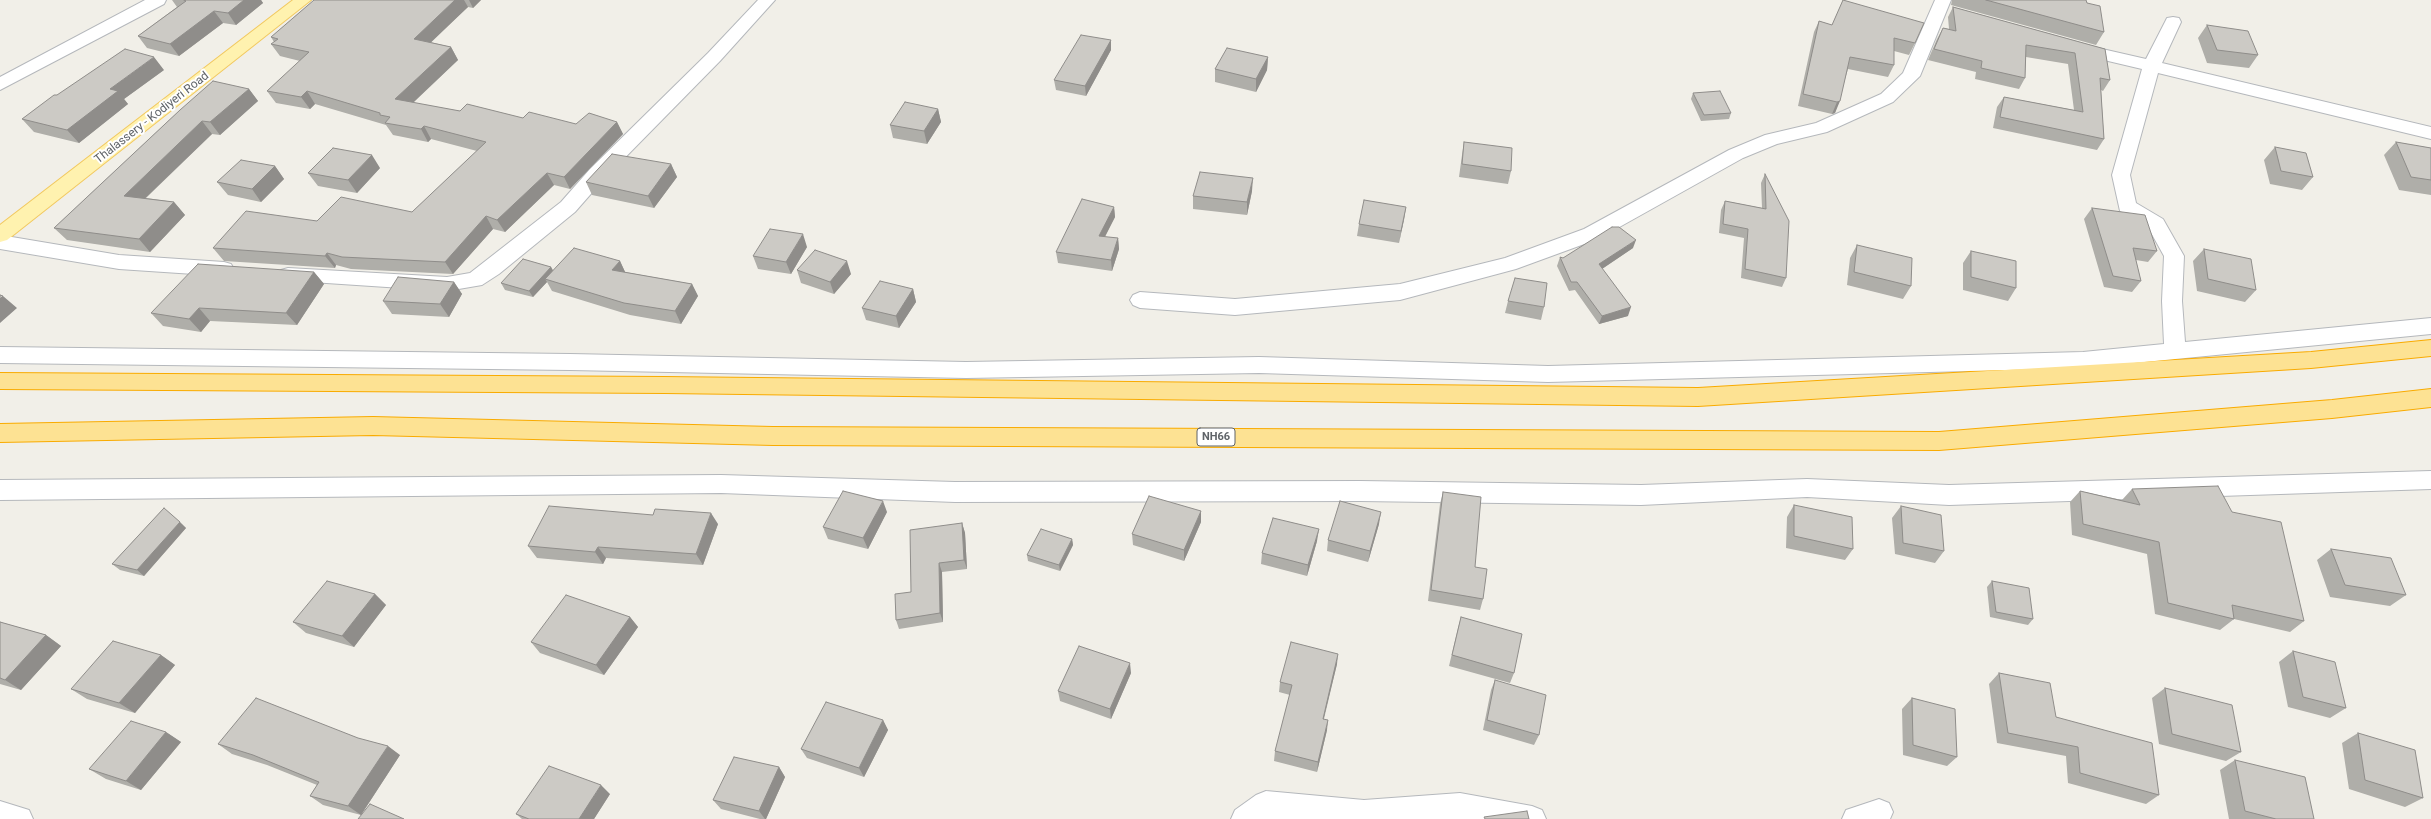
<!DOCTYPE html>
<style>
body{margin:0}
canvas{display:block;background:#f1efe8}
</style>
<canvas width="2431" height="819"></canvas>
<script>
const c = document.querySelector('canvas').getContext('2d');
c.lineJoin = 'round';
const poly = rows => new Path2D(rows.map(r => 'M' + r).join(''));
function strokePath(path, color, width, dash) { c.strokeStyle = color; c.lineWidth = width; c.lineCap = dash ? 'butt' : 'round'; c.setLineDash(dash || []); c.stroke(path); }
function paint(path, color) { c.fillStyle = color; c.fill(path, 'evenodd'); }
function label(font, color, halo, rows, align = 'center') {
  c.font = font + ' Roboto,sans-serif'; c.lineWidth = 4; c.setLineDash([]); c.textBaseline = 'middle'; c.strokeStyle = halo; c.fillStyle = color; for (const [text, x, y, turn = 0] of rows) {
    c.save(); c.translate(x, y); c.rotate((+turn || 0) * Math.PI / 180); c.textAlign = isNaN(turn) ? turn : align; if (halo) c.strokeText(text, 0, 0); c.fillText(text, 0, 0); c.restore();
  }
}
const minor = poly([
 [145,0,166,0,164,4,0,90,0,77,145,0],
 [758,0,775,0,720,61,604,179,575,212,499,274,482,285,447,291,281,280,278,275,281,270,288,268,447,277,470,273,561,202,590,169,708,53,758,0],
 [1935,0,1951,0,1920,76,1893,102,1827,132,1777,144,1743,158,1598,239,1516,269,1400,300,1235,315,1140,308,1133,305,1130,300,1133,295,1140,292,1235,299,1400,284,1505,258,1584,229,1729,150,1765,135,1816,123,1881,94,1903,73,1935,0],
 [2173,17,2179,18,2181,22,2162,63,2431,127,2431,139,2158,73,2130,175,2136,203,2163,219,2184,256,2182,301,2185,342,2431,318,2431,334,2083,368,1548,382,1259,373,966,378,570,370,0,363,0,347,570,354,966,362,1259,357,1548,366,2083,352,2164,344,2162,301,2164,256,2149,229,2120,211,2112,175,2142,69,2070,52,2067,48,2070,44,2076,43,2146,59,2165,22,2167,18,2173,17],
 [0,235,119,255,224,262,231,264,234,269,231,274,224,276,119,269,0,249,0,235],
 [2431,471,2431,489,1949,505,1807,497,1641,505,1360,501,955,502,721,493,0,500,0,480,721,475,955,482,1360,481,1641,485,1807,479,1949,485,2431,471],
 [1266,791,1364,800,1460,793,1532,806,1542,810,1546,819,1231,819,1235,810,1256,795,1266,791],
 [1879,799,1889,803,1893,812,1890,819,1842,819,1846,810,1879,799],
 [0,801,29,810,33,819,0,819,0,801]
]);
const major = poly([
 [293,0,311,0,7,240,0,242,0,225,293,0]
]);
const highway = poly([
 [2431,340,2431,356,2311,368,1698,406,664,393,0,389,0,373,664,377,1698,388,2311,352,2431,340],
 [2431,389,2431,407,2332,418,1939,450,773,445,373,435,0,442,0,424,373,417,773,427,1939,432,2332,400,2431,389]
]);
const wall = poly([
 [172,0,261,0,263,3,236,25,223,23,179,56,147,48,138,36,177,7],
 [314,0,481,0,473,8,468,7,430,42,451,47,458,60,413,103,460,111,523,118,576,124,617,122,623,134,570,189,554,185,505,232,493,229,453,274,351,269,336,265,335,268,224,261,213,248,317,221,412,212,477,151,431,139,428,142,393,135,386,125,315,104,310,109,276,103,267,91,300,61,280,56,271,44,274,42,271,37],
 [1843,0,1915,43,1909,55,1894,51,1894,65,1888,77,1848,69,1835,113,1832,114,1798,106,1814,32,1819,21,1832,25],
 [1952,0,2086,0,2087,3,2104,32,2096,45,1951,5],
 [1953,7,2105,49,2110,80,2103,91,2101,90,2104,139,2097,150,1993,128,1997,107,2004,97,2074,110,2068,64,2026,57,2025,78,2019,89,1975,79,1976,72,1928,60,1937,39,1943,28,1949,29,1948,17],
 [2207,25,2258,55,2249,68,2207,63,2198,38],
 [1111,40,1111,50,1086,96,1056,90,1054,80],
 [1268,57,1267,70,1256,92,1215,82,1215,69],
 [164,70,124,99,128,104,79,143,34,132,22,119,57,95],
 [249,89,258,101,220,135,212,134,146,198,174,202,185,215,150,252,67,240,54,228,180,110],
 [1693,93,1731,113,1729,119,1701,121,1691,99],
 [938,109,941,122,927,144,893,138,890,125],
 [1464,142,1511,171,1508,184,1459,177,1462,155],
 [2396,142,2431,148,2431,195,2399,190,2384,155],
 [2275,147,2313,177,2302,190,2270,184,2264,160],
 [671,164,677,177,654,208,592,195,586,182],
 [275,166,284,179,261,202,228,195,217,182],
 [380,168,357,193,318,186,308,173],
 [1765,174,1786,278,1782,287,1741,278,1744,238,1719,233,1721,210,1725,201,1762,208,1761,183],
 [1252,191,1247,215,1193,209,1193,196],
 [1114,207,1115,217,1105,237,1118,238,1119,249,1112,271,1058,263,1056,252],
 [1406,207,1399,243,1357,236,1359,224],
 [2092,208,2157,251,2148,262,2136,260,2141,281,2132,292,2104,287,2084,219],
 [1857,245,1911,286,1903,299,1847,285,1850,258],
 [807,247,791,274,758,269,753,256],
 [1633,248,1602,269,1628,316,1599,324,1575,290,1569,291,1557,266,1560,257,1563,258],
 [2204,249,2256,290,2245,302,2197,291,2193,261],
 [1971,251,2016,288,2008,301,1963,290,1963,263],
 [620,261,625,272,692,284,698,296,681,324,630,315,552,291,547,282,533,297,505,290,501,283,551,267,553,270],
 [797,270,851,274,834,294,801,283],
 [314,272,324,284,297,325,210,321,201,332,163,326,151,313],
 [454,282,462,294,449,317,392,314,383,301],
 [913,289,916,302,899,328,866,320,862,308],
 [1508,301,1544,307,1541,320,1505,313],
 [2132,489,2232,512,2304,621,2290,632,2234,619,2220,630,2155,614,2147,554,2072,535,2070,502,2080,491,2122,500],
 [1443,492,1475,567,1483,599,1480,610,1428,601,1440,504],
 [1794,505,1853,549,1845,560,1786,548,1787,517],
 [1901,506,1944,551,1935,563,1895,554,1892,518],
 [164,508,186,528,144,576,120,570,112,564],
 [887,512,868,549,828,539,823,527],
 [653,515,718,524,703,565,606,558,603,564,537,558,528,546],
 [1201,522,1184,561,1133,545,1132,534],
 [962,523,965,533,967,569,942,572,943,622,899,629,896,620,911,592],
 [1379,524,1368,562,1327,551,1328,540],
 [1072,539,1073,545,1060,571,1028,561,1027,555],
 [1317,541,1307,576,1261,564,1262,553],
 [2331,549,2406,595,2390,606,2330,597,2317,560],
 [1992,581,2033,619,2028,625,1990,617,1987,587],
 [375,594,386,605,354,647,306,633,293,622],
 [630,617,638,627,604,675,540,653,531,642],
 [1461,617,1514,673,1510,683,1449,666,1458,628],
 [0,622,46,635,61,646,21,690,0,684],
 [2293,651,2346,708,2330,718,2288,707,2279,662],
 [161,655,175,665,135,713,87,699,71,689],
 [1337,664,1324,719,1327,730,1317,772,1274,761,1275,751,1290,695,1279,692,1280,682],
 [1131,673,1111,719,1060,701,1058,691],
 [1999,673,2056,717,2159,795,2146,804,2068,783,2066,756,1997,743,1989,684],
 [1495,680,1539,735,1534,745,1483,730,1491,690],
 [2165,688,2241,752,2226,761,2159,744,2152,698],
 [1912,698,1957,757,1947,766,1903,755,1902,709],
 [883,720,888,730,864,777,807,758,801,749],
 [166,732,181,742,141,790,106,779,89,769],
 [2358,733,2423,798,2405,807,2349,789,2342,743],
 [218,744,400,755,361,815,323,805,310,796,317,785,267,765,232,754],
 [2235,760,2314,819,2229,819,2220,770],
 [779,767,785,777,766,819,760,819,721,809,713,800],
 [610,794,594,819,522,819,516,814]
]);
const shadedWall = poly([
 [244,0,261,0,263,3,236,25,228,13],
 [455,0,464,0,468,7,421,52,414,39],
 [469,0,481,0,473,8],
 [214,11,223,23,179,56,170,44],
 [1111,40,1111,50,1086,96,1085,86],
 [451,47,458,60,403,112,395,99],
 [154,57,164,70,124,99,128,104,79,143,67,130,110,89],
 [1268,57,1267,70,1256,92,1256,79],
 [249,89,258,101,220,135,210,122],
 [307,91,315,104,310,109,301,97],
 [1840,101,1835,113,1832,114,1837,102],
 [938,109,941,122,927,144,924,131],
 [202,121,212,134,135,208,124,196],
 [617,122,623,134,570,189,564,177],
 [424,126,431,139,428,142,421,129],
 [372,155,380,168,357,193,348,180],
 [671,164,677,177,654,208,648,196],
 [275,166,284,179,261,202,252,189],
 [547,173,554,185,505,232,497,220],
 [1253,178,1252,191,1247,215,1247,202],
 [174,202,185,215,150,252,139,239],
 [1114,207,1115,217,1100,246,1099,236],
 [1406,207,1404,220,1399,243,1401,231],
 [486,216,493,229,453,274,445,262],
 [803,234,807,247,791,274,786,262],
 [1118,238,1119,249,1112,271,1111,260],
 [1636,240,1633,248,1596,273,1599,264],
 [327,253,336,265,335,268,325,256],
 [620,261,626,274,612,270],
 [847,261,851,274,834,294,830,282],
 [551,267,554,273,545,279,547,282,533,297,529,291],
 [314,272,324,284,297,325,286,313],
 [454,282,462,294,449,317,440,304],
 [692,284,698,296,681,324,675,311],
 [913,289,916,302,899,328,896,316],
 [3,296,17,308,0,323,0,299],
 [1631,307,1628,316,1599,324,1602,316],
 [199,308,210,321,201,332,189,319],
 [883,501,887,512,868,549,863,538],
 [1201,511,1201,522,1184,561,1184,550],
 [1381,512,1379,524,1368,562,1370,551],
 [711,513,718,524,703,565,696,554],
 [180,522,186,528,144,576,137,570],
 [962,523,965,533,967,569,964,560],
 [1319,529,1317,541,1307,576,1308,565],
 [1072,539,1073,545,1060,571,1059,565],
 [598,547,606,558,603,564,595,552],
 [939,563,942,572,943,622,940,613],
 [375,594,386,605,354,647,342,636],
 [630,617,638,627,604,675,596,665],
 [46,635,61,646,21,690,5,680],
 [1338,654,1337,664,1321,729,1323,719],
 [161,655,175,665,135,713,119,703],
 [1130,663,1131,673,1111,719,1110,709],
 [883,720,888,730,864,777,859,768],
 [1328,720,1327,730,1317,772,1318,762],
 [166,732,181,742,141,790,126,781],
 [388,746,400,755,361,815,348,806],
 [779,767,785,777,766,819,765,819,759,811],
 [601,785,610,794,594,819,579,819]
]);
const building = poly([
 [184,0,244,0,228,13,214,11,170,44,138,36,186,1,184,0],
 [314,0,455,0,414,39,451,47,395,99,460,111,467,104,523,118,529,112,576,124,589,113,617,122,564,177,547,173,497,220,486,216,445,262,342,257,327,253,325,256,213,248,246,211,317,221,341,197,412,212,486,142,424,126,421,129,385,123,390,117,380,115,380,113,307,91,301,97,267,91,309,52,271,44,278,39,271,37,314,0],
 [1843,0,1924,23,1915,43,1894,38,1894,65,1850,57,1840,101,1837,102,1803,94,1819,21,1832,25,1843,0],
 [1986,0,2086,0,2087,3,2100,6,2104,32,1986,0],
 [1953,7,2105,49,2110,80,2100,78,2104,139,2000,117,2004,97,2083,112,2075,53,2026,45,2025,78,1981,68,1982,61,1934,49,1943,28,1956,31,1953,7],
 [2207,25,2248,31,2258,55,2217,50,2207,25],
 [1081,35,1111,40,1085,86,1054,80,1081,35],
 [1227,48,1268,57,1256,79,1215,69,1227,48],
 [125,49,154,57,110,89,118,91,67,130,22,119,54,95,57,95,125,49],
 [213,81,249,89,210,122,202,121,124,196,174,202,139,239,54,228,180,110,213,81],
 [1720,91,1731,113,1704,115,1693,93,1720,91],
 [905,102,938,109,924,131,890,125,905,102],
 [1464,142,1512,148,1511,171,1462,164,1464,142],
 [2396,142,2431,148,2431,180,2411,177,2396,142],
 [2275,147,2306,153,2313,177,2281,171,2275,147],
 [333,148,372,155,348,180,308,173,333,148],
 [612,154,671,164,648,196,586,182,612,154],
 [241,160,275,166,252,189,217,182,241,160],
 [1200,172,1253,178,1247,202,1193,196,1200,172],
 [1765,174,1789,221,1786,278,1745,269,1748,229,1723,224,1725,201,1766,209,1765,174],
 [1082,199,1114,207,1099,236,1118,238,1111,260,1056,252,1082,199],
 [1364,200,1406,207,1401,231,1359,224,1364,200],
 [2092,208,2145,215,2157,251,2133,248,2141,281,2113,276,2092,208],
 [1612,227,1619,227,1636,240,1599,264,1631,307,1602,316,1577,282,1571,282,1560,257,1563,258,1612,227],
 [770,229,803,234,786,262,753,256,770,229],
 [1857,245,1912,258,1911,286,1854,272,1857,245],
 [574,248,620,261,612,270,692,284,675,311,624,303,545,279,574,248],
 [2204,249,2251,259,2256,290,2208,279,2204,249],
 [815,250,847,261,830,282,797,270,815,250],
 [1971,251,2016,261,2016,288,1971,277,1971,251],
 [523,259,551,267,529,291,501,283,523,259],
 [198,264,314,272,286,313,199,308,189,319,151,313,198,264],
 [398,277,454,282,440,304,383,301,398,277],
 [1515,278,1547,283,1544,307,1508,301,1515,278],
 [880,281,913,289,896,316,862,308,880,281],
 [0,295,3,296,0,299,0,295],
 [2218,486,2232,512,2281,522,2304,621,2232,605,2234,619,2168,603,2159,542,2083,524,2080,491,2140,505,2132,489,2218,486],
 [843,491,883,501,863,538,823,527,843,491],
 [1443,492,1481,497,1475,567,1487,569,1483,599,1431,590,1443,492],
 [1149,496,1201,511,1184,550,1132,534,1149,496],
 [1340,501,1381,512,1370,551,1328,540,1340,501],
 [1794,505,1852,517,1853,549,1794,536,1794,505],
 [549,506,653,515,655,509,711,513,696,554,598,547,595,552,528,546,549,506],
 [1901,506,1941,515,1944,551,1903,543,1901,506],
 [164,508,180,522,137,570,112,564,164,508],
 [1273,518,1319,529,1308,565,1262,553,1273,518],
 [962,523,964,560,939,563,940,613,896,620,895,594,911,592,910,530,962,523],
 [1041,529,1072,539,1059,565,1027,555,1041,529],
 [2331,549,2391,558,2406,595,2345,585,2331,549],
 [327,581,375,594,342,636,293,622,327,581],
 [1992,581,2029,588,2033,619,1996,612,1992,581],
 [566,595,630,617,596,665,531,642,566,595],
 [1461,617,1522,634,1514,673,1452,655,1461,617],
 [0,622,46,635,5,680,0,678,0,622],
 [113,641,161,655,119,703,71,689,113,641],
 [1291,642,1338,654,1323,719,1328,720,1318,762,1275,751,1292,685,1280,682,1291,642],
 [1079,646,1130,663,1110,709,1058,691,1079,646],
 [2293,651,2335,662,2346,708,2303,697,2293,651],
 [1999,673,2050,683,2056,717,2152,743,2159,795,2080,773,2078,747,2008,733,1999,673],
 [1495,680,1546,695,1539,735,1487,720,1495,680],
 [2165,688,2232,705,2241,752,2172,734,2165,688],
 [256,698,358,738,388,746,348,806,310,796,319,782,253,755,218,744,256,698],
 [1912,698,1955,709,1957,757,1913,745,1912,698],
 [826,702,883,720,859,768,801,749,826,702],
 [131,721,166,732,126,781,89,769,131,721],
 [2358,733,2415,750,2423,798,2365,780,2358,733],
 [734,757,779,767,759,811,713,800,734,757],
 [2235,760,2305,777,2314,819,2276,819,2245,811,2235,760],
 [549,766,601,785,579,819,529,819,516,814,549,766],
 [370,804,404,819,358,819,370,804],
 [1527,811,1529,819,1485,819,1484,817,1527,811]
]);
const shields = [
 [1216,437,38]
];
const shieldNames = [
 ["NH66",1216,437]
];
const streetNames = [
 ["Thalassery - Kodiyeri Road",152,118,-38]
];
strokePath(minor, '#b5b8bc', 2);
strokePath(major, '#f2c960', 2);
strokePath(highway, '#f9ab00', 2);
paint(minor, '#fff');
paint(major, '#fff2af');
paint(highway, '#fde293');
paint(wall, '#afaea9');
paint(shadedWall, '#8f8d8a');
paint(building, '#cccac5');
strokePath(building, '#8f8d8a', 1);
for (const [x, y, w] of shields) { const box = new Path2D(); box.roundRect(x - w / 2, y - 9, w, 18, 3); c.fillStyle = '#fff'; c.fill(box); strokePath(box, '#5f6368', 1); }
label('bold 11px', '#5f6368', null, shieldNames);
label('12px', '#5f6368', '#fff', streetNames);
</script>
